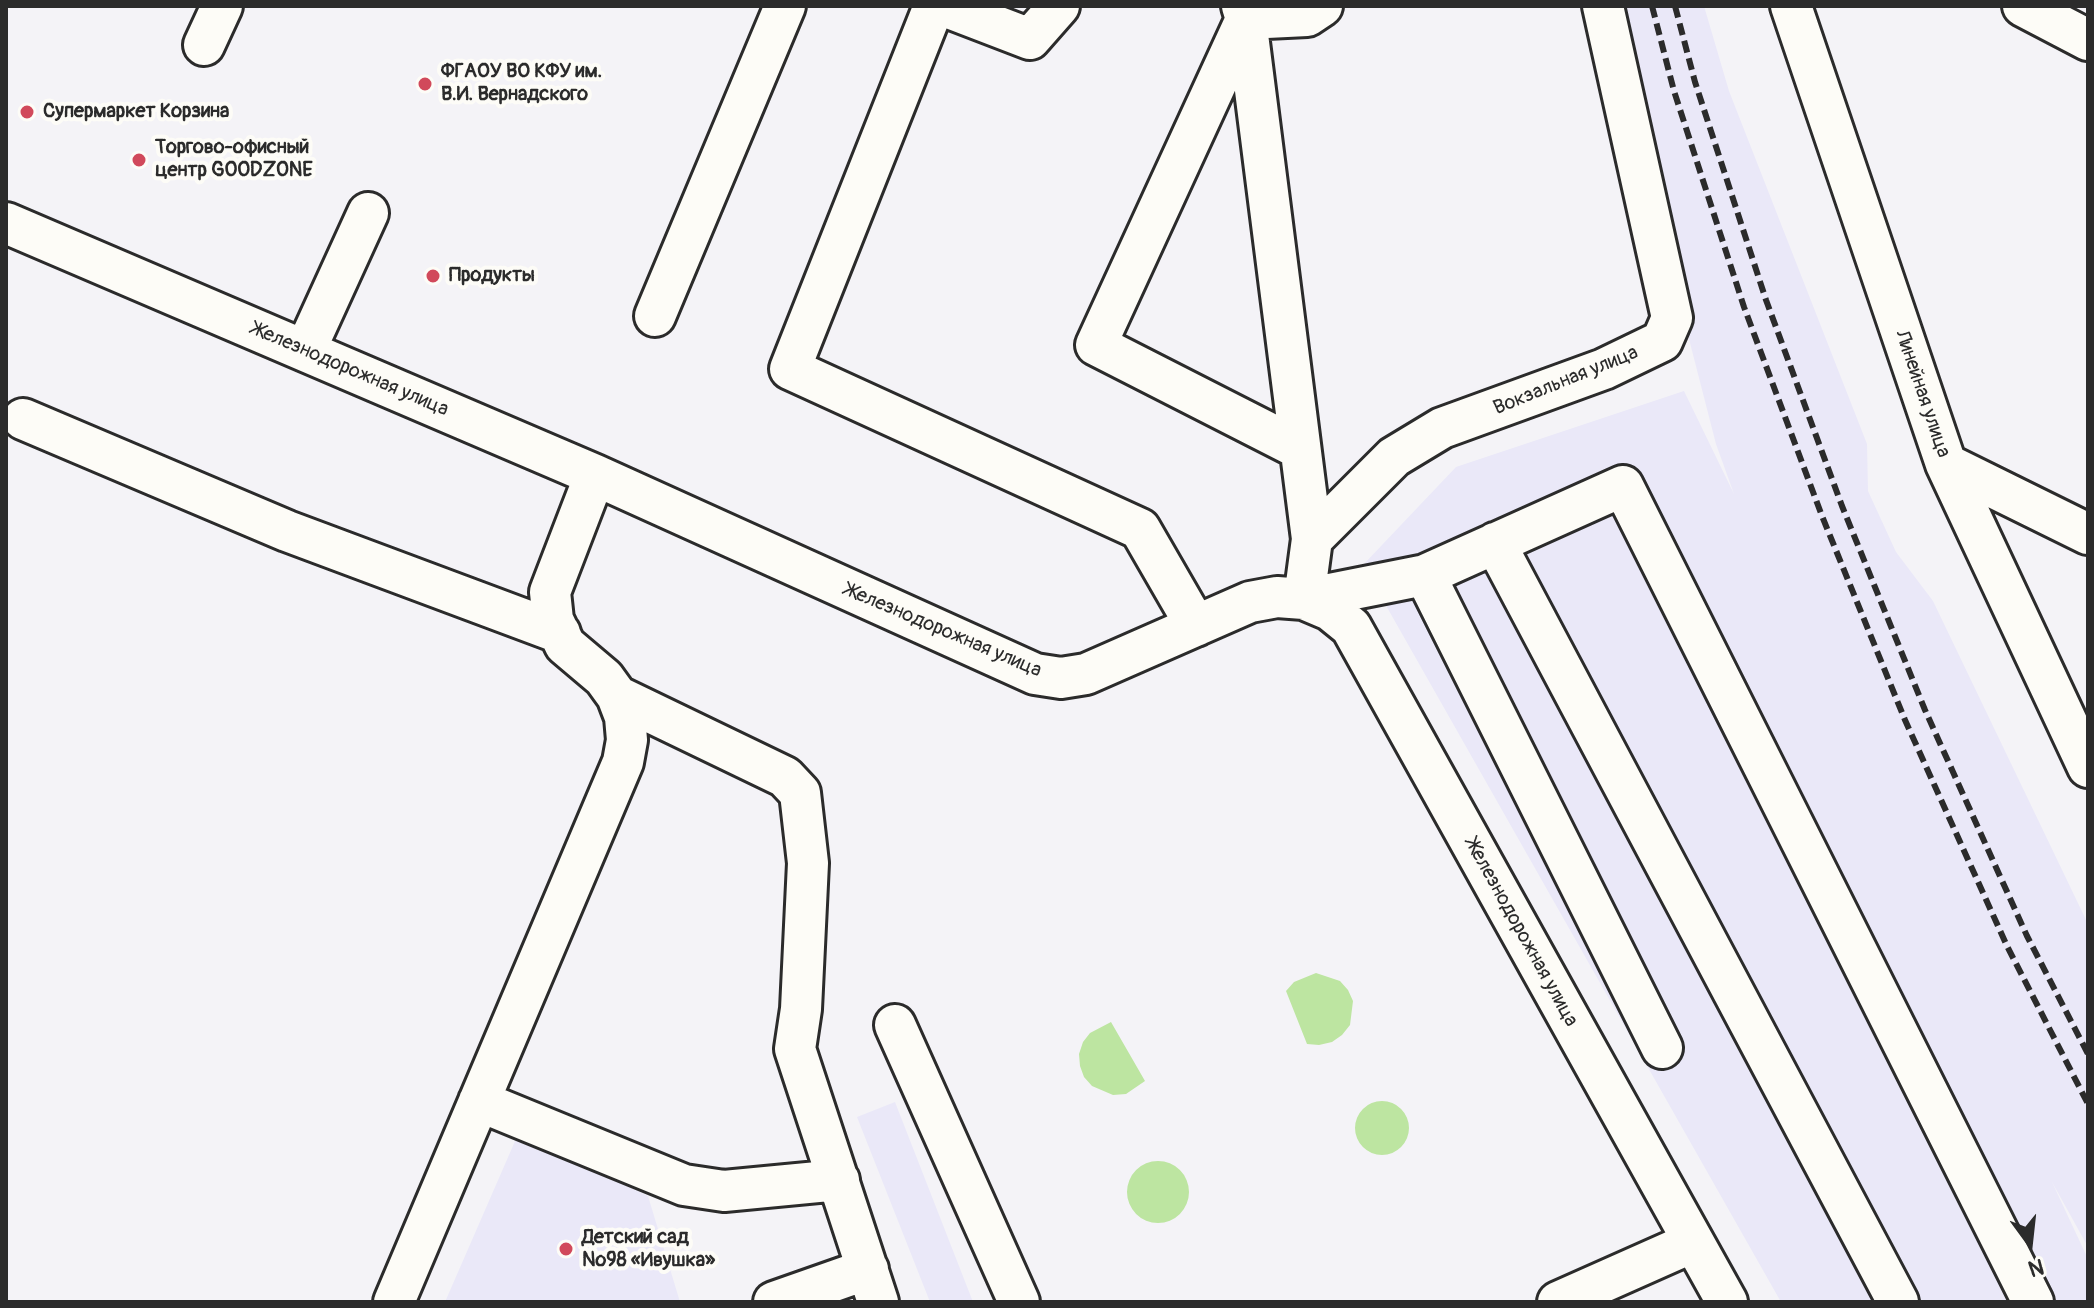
<!DOCTYPE html>
<meta charset="utf-8">
<style>
body{margin:0}
#map{position:relative;width:2094px;height:1308px;overflow:hidden;background:#f4f3f7;font-family:Pangolin,sans-serif}
canvas{display:block}
.frame{position:absolute;inset:0;border:8px solid #2b2b2b;pointer-events:none}
.north{position:absolute;left:1990px;top:1204px;width:80px;height:80px;-webkit-text-stroke:6px #fdfcf7;paint-order:stroke;rotate:165deg;font-size:22px;font-weight:700;line-height:32px;text-align:center;color:#2b2b2b}
.north::after{content:'';display:block;margin:auto;width:28px;height:36px;background:#2b2b2b;clip-path:polygon(50% 0,100% 100%,50% 72%,0 100%)}
</style>
<div id="map">
<canvas width="2094" height="1308"></canvas>
<div class="frame"></div>
<div class="north">N</div>
</div>
<script>
const c = document.querySelector('canvas').getContext('2d');
c.lineJoin = 'round';
function paint(path, color) { c.fillStyle = color; c.fill(path, 'evenodd'); }
const poly = rows => new Path2D(rows.map(r => 'M' + r).join(''));
function strokePath(path, color, width, dash) { c.strokeStyle = color; c.lineWidth = width; c.lineCap = dash ? 'butt' : 'round'; c.setLineDash(dash || []); c.stroke(path); }
function label(font, color, halo, rows, align = 'center') {
  c.font = font + ' Pangolin,sans-serif'; c.lineWidth = 8; c.setLineDash([]); c.textBaseline = 'middle'; c.strokeStyle = halo; c.fillStyle = color; for (const [text, x, y, turn = 0] of rows) {
    c.save(); c.translate(x, y); c.rotate((+turn || 0) * Math.PI / 180); c.textAlign = isNaN(turn) ? turn : align; if (halo) c.strokeText(text, 0, 0); c.fillText(text, 0, 0); c.restore();
  }
}
const built = poly([
 [1611,6,1704,6,1729,91,1867,444,1868,491,1896,552,1933,601,2088,924,2088,1247,2052,1182,2088,1259,2088,1302,1781,1302,1363,565,1456,467,1684,391,1734,494,1716,444,1680,304],
 [895,1102,973,1302,930,1302,857,1117],
 [519,1132,648,1196,680,1302,445,1302]
]);
const green = poly([
 [1316,973,1340,981,1348,990,1353,1001,1350,1025,1342,1035,1332,1042,1319,1045,1307,1044,1286,991,1294,982],
 [1111,1022,1145,1081,1126,1094,1113,1095,1092,1086,1084,1077,1080,1066,1079,1054,1083,1042,1090,1033],
 '1355 1128a27 27 0 1 1 54 0a27 27 0 1 1-54 0Z',
 '1127 1192a31 31 0 1 1 62 0a31 31 0 1 1-62 0Z'
]);
const minor = poly([
 [934,6,790,369,1140,529,1196,626],
 [944,6,1030,39,1059,6],
 [1242,6,1246,19,1312,539,1304,599,1425,575],
 [1791,6,1946,464,2088,767],
 [2023,6,2088,40],
 [1246,19,1096,345,1300,449],
 [1246,19,1307,16,1322,6],
 [204,45,222,6],
 [6,223,595,475,1035,674,1061,678,1086,674,1250,602,1277,597,1304,599,1330,610,1351,627,1727,1302],
 [655,316,785,6],
 [305,351,368,213],
 [23,419,287,531,560,633],
 [1946,464,2088,534],
 [1312,539,1394,457,1442,428,1604,369,1662,341,1672,318,1603,6],
 [1495,543,1898,1302],
 [617,696,785,777,800,793,808,863,801,1009,795,1049,878,1302],
 [895,1025,1019,1302],
 [1662,1048,1425,575,1623,486,2033,1302],
 [479,1101,684,1185,724,1191,839,1180],
 [394,1302,623,762,627,740,625,717,617,696,604,678,565,645,553,620,550,592,595,475],
 [774,1302,868,1269],
 [1558,1302,1693,1242]
]);
const rail = poly([
 [1652,6,1674,91,1744,307,1822,516,1905,720,2007,946,2088,1104],
 [1675,6,1695,82,1766,300,1842,506,1925,710,2027,936,2088,1054]
]);
const markers = [
 [425,84,8,"#d1495b"],
 [27,112,8,"#d1495b"],
 [139,160,8,"#d1495b"],
 [433,276,8,"#d1495b"],
 [566,1249,8,"#d1495b"]
];
const poiNames = [
 ["ФГАОУ ВО КФУ им.",441,72],
 ["В.И. Вернадского",441,95],
 ["Супермаркет Корзина",43,112],
 ["Торгово-офисный",155,148],
 ["центр GOODZONE",155,171],
 ["Продукты",449,276],
 ["Детский сад",582,1238],
 ["№98 «Ивушка»",582,1261]
];
const streetNames = [
 ["Железнодорожная улица",350,370,23],
 ["Вокзальная улица",1566,381,-22],
 ["Линейная улица",1922,394,71],
 ["Железнодорожная улица",943,631,23],
 ["Железнодорожная улица",1521,933,61]
];
paint(built, '#eae8f8');
paint(green, '#bde5a1');
strokePath(minor, '#2b2b2b', 46);
strokePath(minor, '#fdfcf7', 40);
strokePath(rail, '#2b2b2b', 6, [12, 6]);
for (const [x, y, r, color] of markers) { const dot = new Path2D(); dot.arc(x, y, r, 0, 2 * Math.PI); c.fillStyle = color; c.fill(dot); strokePath(dot, '#fdfcf7', 3); }
label('bold 20px', '#2b2b2b', '#fdfcf7', poiNames, 'left');
label('20px', '#2b2b2b', '#fdfcf7', streetNames);
</script>
